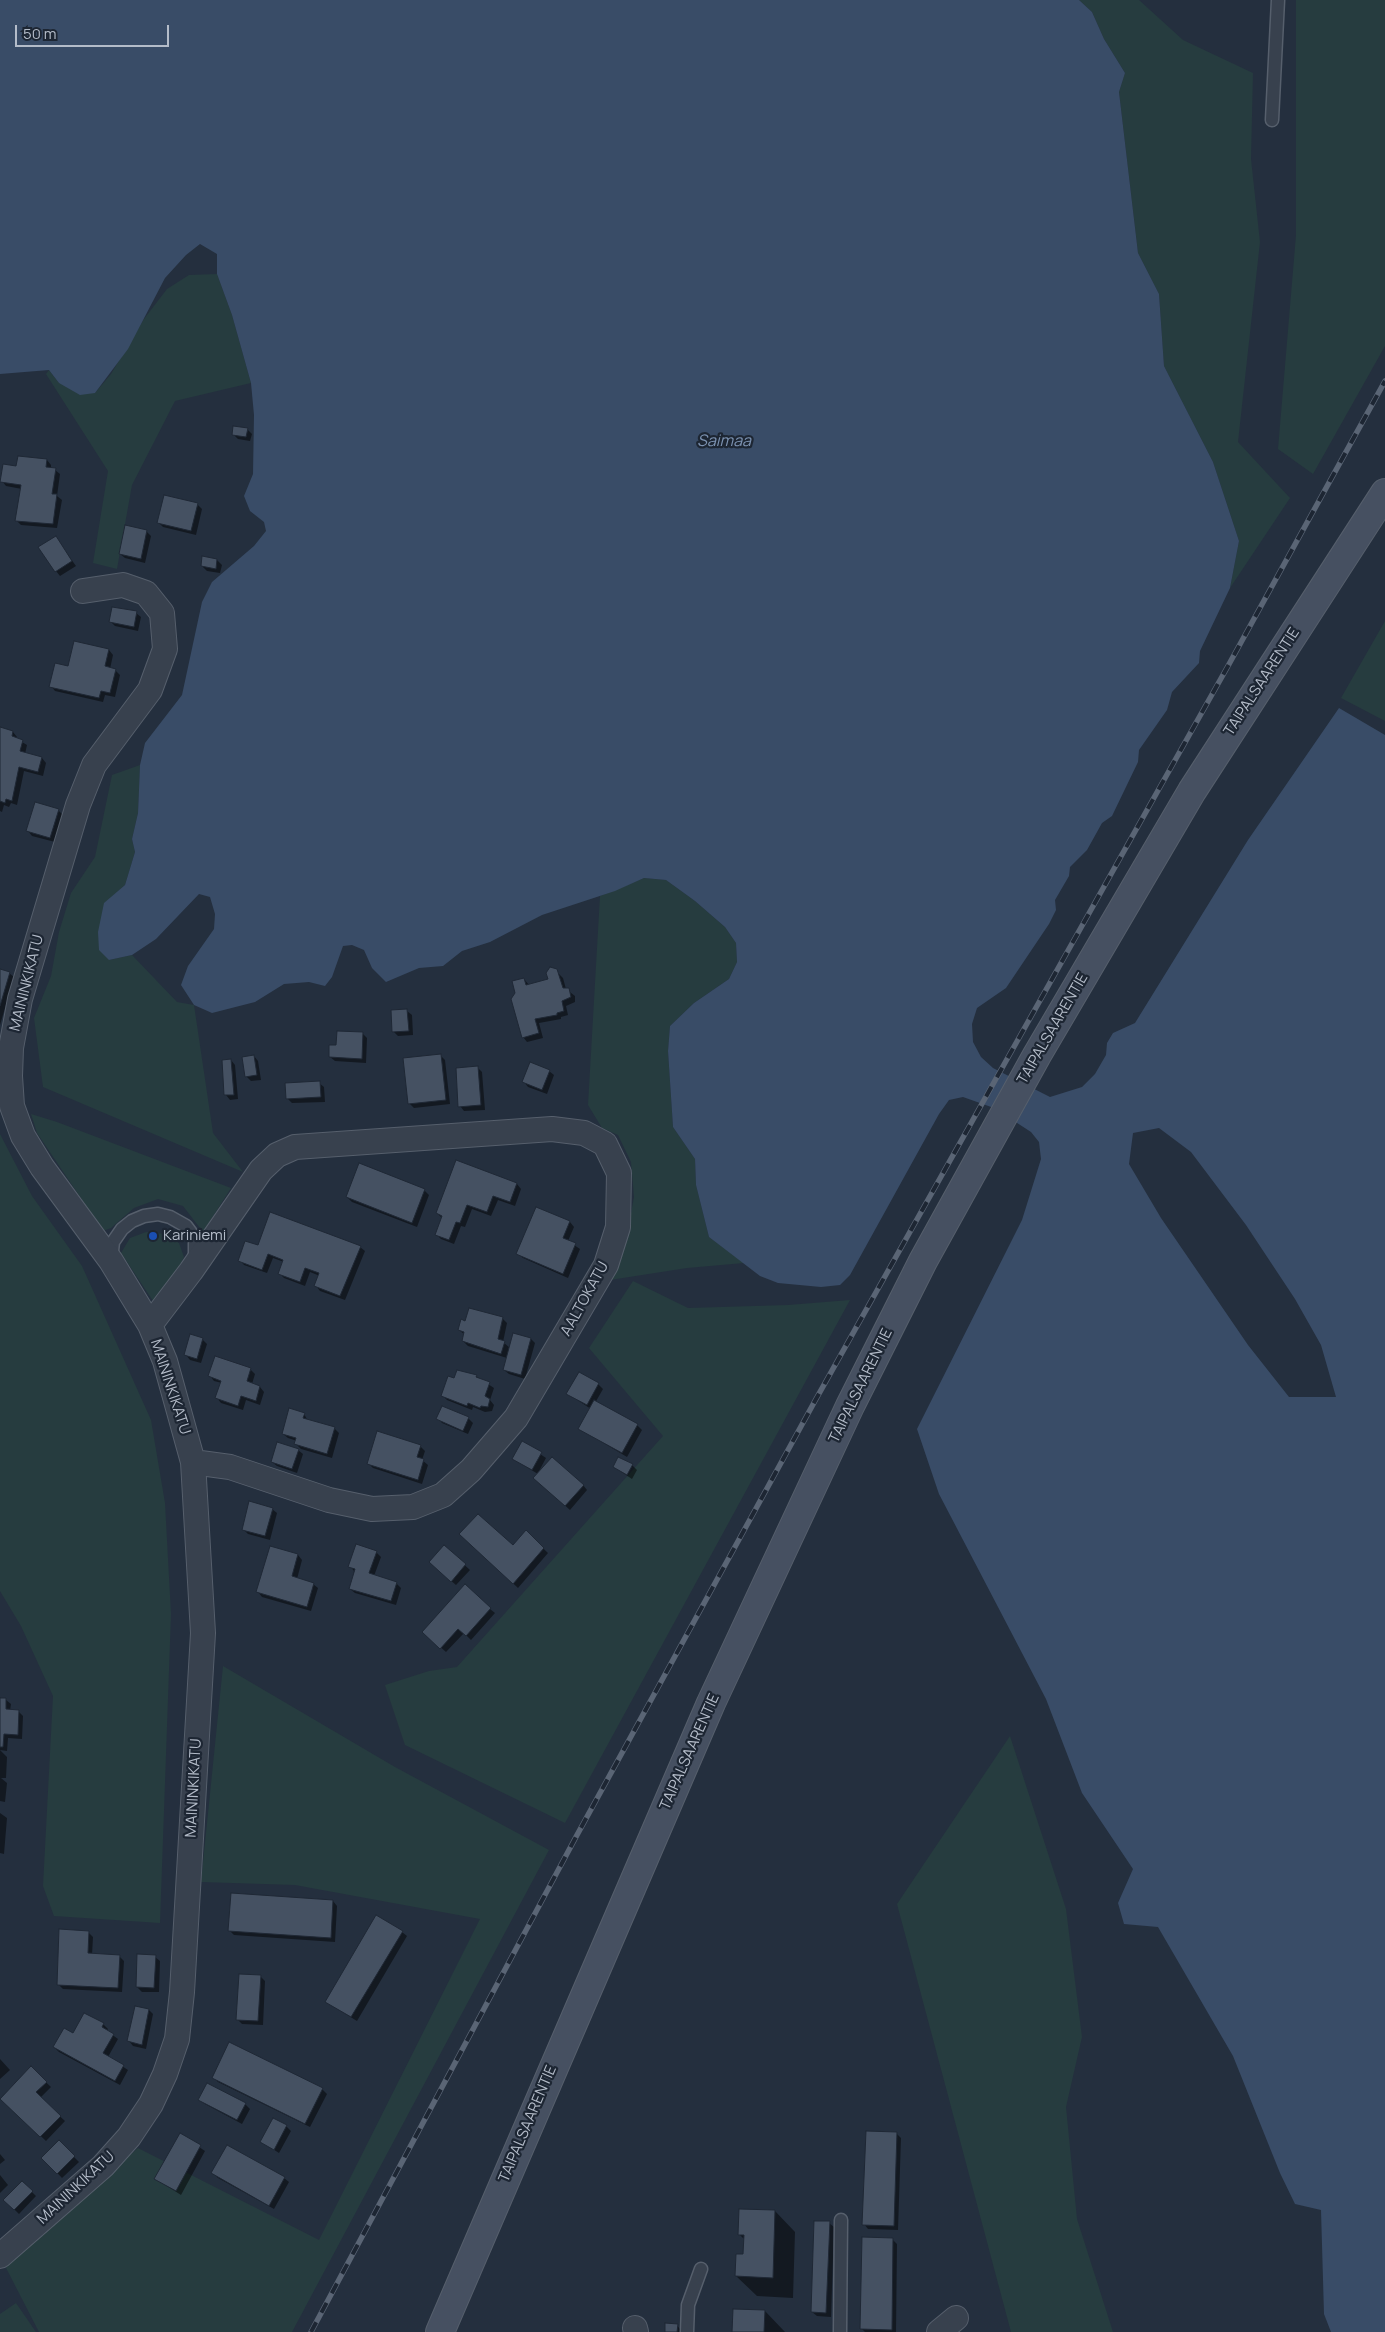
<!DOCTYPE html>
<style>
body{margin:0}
#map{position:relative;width:1385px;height:2332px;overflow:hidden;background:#242f3e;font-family:Manrope,sans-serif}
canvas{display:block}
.scale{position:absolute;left:15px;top:25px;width:154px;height:22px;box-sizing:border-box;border:2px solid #b4bcc9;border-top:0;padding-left:6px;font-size:15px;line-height:18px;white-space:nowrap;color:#b4bcc9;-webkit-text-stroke:4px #1d2633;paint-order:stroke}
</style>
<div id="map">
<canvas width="1385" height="2332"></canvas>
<div class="scale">50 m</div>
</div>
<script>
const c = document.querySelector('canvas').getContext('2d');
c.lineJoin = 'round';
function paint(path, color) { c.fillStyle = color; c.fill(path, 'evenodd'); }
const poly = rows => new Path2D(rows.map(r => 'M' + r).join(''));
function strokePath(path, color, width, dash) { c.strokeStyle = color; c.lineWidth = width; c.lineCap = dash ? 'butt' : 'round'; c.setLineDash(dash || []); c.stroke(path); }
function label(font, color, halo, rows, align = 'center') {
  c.font = font + ' Manrope,sans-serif'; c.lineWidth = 4.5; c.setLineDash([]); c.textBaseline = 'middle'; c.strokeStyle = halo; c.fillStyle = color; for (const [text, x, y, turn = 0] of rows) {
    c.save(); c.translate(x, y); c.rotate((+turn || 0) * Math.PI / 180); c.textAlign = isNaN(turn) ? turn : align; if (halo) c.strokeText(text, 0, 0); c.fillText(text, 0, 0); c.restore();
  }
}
const green = poly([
 [1079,0,1139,0,1183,40,1253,73,1251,159,1260,242,1238,442,1290,498,1230,588,1239,541,1213,462,1164,366,1159,294,1138,253,1119,92,1125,73,1104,39,1092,12],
 [1296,0,1385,0,1385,346,1313,474,1278,449,1296,235],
 [217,274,232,315,251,383,175,401,132,485,117,569,93,563,108,471,46,374,49,370,59,383,95,393,111,374,144,319,167,289,189,275],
 [1385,621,1385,721,1341,698],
 [140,765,138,813,132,839,135,852,125,885,104,904,109,960,132,955,177,1002,194,1005,213,1133,243,1172,43,1087,34,1018,51,976,59,932,71,893,95,857,112,775],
 [644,878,666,880,695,901,725,927,736,943,737,962,729,979,694,1003,670,1026,668,1051,673,1127,695,1159,696,1185,709,1237,744,1263,687,1268,610,1280,626,1240,634,1197,631,1162,618,1135,602,1128,588,1105,600,896],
 [31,1114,57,1122,231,1188,203,1232,183,1206,158,1199,134,1208,111,1228,103,1231,37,1133],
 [0,1134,32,1196,82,1266,151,1420,165,1503,171,1614,160,1923,54,1916,43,1886,53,1696,21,1626,0,1591],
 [146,1232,165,1234,179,1243,184,1257,173,1280,153,1301,121,1253,130,1238],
 [633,1281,688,1308,788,1305,850,1300,565,1823,405,1745,385,1685,429,1671,457,1667,663,1436,589,1348],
 [223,1666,395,1767,549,1850,292,2332,39,2332,4,2264,138,2148,319,2240,480,1919,295,1885,201,1882],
 [1010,1736,1066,1909,1082,2037,1066,2107,1077,2219,1113,2332,1011,2332,897,1904],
 [16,2303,36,2332,0,2332,0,2314]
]);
const water = poly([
 [0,0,1079,0,1092,12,1104,39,1125,73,1119,92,1138,253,1159,294,1164,366,1213,462,1239,541,1230,588,1200,651,1199,663,1172,692,1167,710,1139,750,1138,762,1112,816,1102,823,1087,850,1070,867,1069,876,1055,900,1056,910,1049,924,1006,988,977,1008,972,1024,973,1042,981,1057,993,1068,1050,1097,1082,1087,1095,1074,1106,1055,1107,1043,1113,1033,1135,1023,1248,840,1339,708,1385,735,1385,2332,1331,2332,1324,2314,1321,2210,1295,2204,1280,2173,1233,2056,1158,1927,1124,1924,1118,1903,1133,1869,1082,1793,1046,1699,939,1494,917,1429,1022,1220,1041,1159,1039,1142,1031,1132,994,1108,963,1097,949,1100,939,1114,850,1275,840,1285,821,1287,778,1283,760,1276,709,1237,696,1185,695,1159,673,1127,668,1051,670,1026,694,1003,729,979,737,962,736,943,725,927,695,901,666,880,644,878,615,891,542,915,490,942,462,951,443,966,419,968,386,982,372,968,364,950,352,945,343,946,332,977,325,986,309,982,284,984,255,1002,212,1013,194,1005,181,985,188,966,214,929,215,914,210,897,199,894,156,939,132,955,109,960,99,950,98,932,104,903,125,885,135,852,132,839,138,813,140,765,145,743,182,695,202,602,212,582,254,546,266,531,264,522,250,511,244,496,253,474,254,415,251,383,232,315,217,274,217,254,200,244,186,255,165,278,128,349,95,393,80,395,59,383,49,370,0,374],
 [1159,1128,1191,1152,1246,1225,1295,1299,1321,1345,1336,1397,1289,1397,1248,1345,1161,1218,1129,1164,1133,1133]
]);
const shadow = poly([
 [247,429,252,434,250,441,238,439,233,434],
 [47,460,51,465,51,469,55,470,60,474,57,496,62,500,57,528,21,525,16,520,22,489,6,486,2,481],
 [197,504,202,509,196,535,163,527,159,523],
 [146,531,151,536,145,563,125,558,120,554],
 [55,537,76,566,60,576,56,571],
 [217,560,222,565,220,573,207,571,202,566],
 [136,613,141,617,138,631,115,626,110,621],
 [109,650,113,655,110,669,115,670,120,675,115,697,105,695,103,702,55,691,51,686,69,667],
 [0,729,13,732,17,737,17,739,27,745,25,754,42,758,46,763,43,776,24,771,17,805,11,803,9,807,4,805,2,812,0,811],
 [58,810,63,815,55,842,32,836,28,831],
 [554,969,563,978,566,989,575,996,575,1002,566,1006,568,1015,561,1017,561,1019,539,1023,543,1038,527,1042,523,1037,524,979,529,985,549,980],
 [0,970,9,973,14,977,0,1025],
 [407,1011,412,1015,413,1035,398,1036,393,1031],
 [363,1034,367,1038,366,1063,335,1061,330,1057,337,1046],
 [254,1056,258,1061,261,1080,251,1081,246,1076],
 [441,1056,445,1060,450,1104,414,1108,409,1103],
 [231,1060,235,1065,238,1099,230,1100,226,1095],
 [478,1068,482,1072,485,1110,464,1111,460,1106],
 [549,1071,554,1075,547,1094,528,1087,524,1082],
 [319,1083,324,1087,325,1102,292,1103,287,1098],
 [457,1161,517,1184,521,1189,515,1206,498,1200,491,1216,472,1209,465,1227,461,1226,454,1244,441,1239,436,1234,442,1218,437,1213],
 [424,1190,429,1195,417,1227,352,1202,347,1197],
 [537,1209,570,1222,574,1227,568,1241,580,1249,568,1278,523,1258,518,1254],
 [259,1247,360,1247,365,1251,345,1300,320,1291,316,1286,320,1276,310,1272,305,1286,284,1278,280,1274,284,1262,273,1258,267,1273,244,1265,240,1260],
 [502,1318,507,1323,503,1342,510,1348,531,1339,535,1343,525,1379,509,1374,504,1370,507,1358,468,1346,463,1341,465,1335,459,1330,466,1322],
 [202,1339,207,1344,201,1363,190,1360,186,1355],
 [250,1369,255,1374,252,1384,260,1387,264,1392,260,1405,246,1400,243,1410,221,1403,217,1398,222,1383,214,1381,210,1376],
 [476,1376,494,1388,490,1400,494,1405,492,1411,485,1412,473,1407,472,1410,447,1400,443,1396,455,1380],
 [598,1384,603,1389,595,1403,637,1425,642,1430,627,1457,580,1429,591,1409,568,1394],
 [304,1414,308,1421,334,1428,339,1433,332,1458,301,1449,296,1444,297,1441,288,1438,283,1434],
 [438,1418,468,1418,473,1423,468,1434,442,1423],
 [522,1442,546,1458,538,1473,583,1485,587,1490,570,1510,539,1482,538,1474,513,1459],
 [420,1446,425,1451,422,1460,428,1465,422,1484,373,1468,368,1463],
 [298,1450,303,1454,297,1473,277,1466,272,1462],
 [632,1465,637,1470,632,1479,614,1467],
 [272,1509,277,1513,270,1540,248,1534,243,1529],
 [526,1532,548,1553,518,1588,461,1534,513,1547],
 [444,1546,470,1570,456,1585,435,1567],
 [376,1552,381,1557,374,1576,396,1583,401,1588,396,1605,355,1593,350,1589,354,1571,350,1566],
 [298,1555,302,1560,297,1579,313,1584,318,1588,311,1611,262,1597,258,1592],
 [490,1609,495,1613,471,1640,464,1633,446,1652,428,1636],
 [0,1699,6,1700,11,1704,10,1711,19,1712,23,1716,22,1739,8,1738,7,1751,0,1750,7,1757,6,1778,1,1778,7,1783,5,1802,0,1801],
 [0,1813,7,1818,4,1854,0,1853],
 [333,1901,337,1906,335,1942,234,1935,229,1930],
 [88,1932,93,1937,92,1955,119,1956,124,1961,122,1992,63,1989,58,1984],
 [402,1932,407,1936,357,2021,326,2002],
 [155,1957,160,1961,159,1992,142,1992,137,1987],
 [260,1976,265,1981,263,2025,242,2024,238,2020],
 [149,2010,153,2014,146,2049,133,2046,129,2041],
 [103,2024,108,2029,107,2031,118,2039,108,2057,128,2070,120,2085,59,2052,54,2047,73,2034],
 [0,2059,10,2070,0,2079],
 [31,2068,51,2087,40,2098,65,2121,46,2141,1,2098],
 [213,2077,322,2089,327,2094,310,2127,218,2082],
 [200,2100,245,2104,250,2109,242,2124,205,2104],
 [286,2126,291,2131,279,2153,262,2142],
 [896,2133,901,2138,898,2230,868,2229,864,2224],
 [181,2135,205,2151,181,2195,156,2179],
 [59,2142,79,2162,62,2178,43,2158],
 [0,2154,5,2160,0,2164],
 [213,2173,284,2178,289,2182,274,2209,218,2178],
 [0,2175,8,2185,0,2193],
 [22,2182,36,2196,19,2214,5,2200],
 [775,2211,795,2232,793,2298,757,2296,736,2276,744,2256,745,2240,739,2234],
 [829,2223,834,2227,831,2317,817,2316,812,2312],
 [892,2239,897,2244,896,2332,865,2332,862,2329],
 [765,2311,785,2332,733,2332],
 [677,2325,682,2332,666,2332]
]);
const building = poly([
 [233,426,248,428,246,437,232,435,233,426],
 [18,456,47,459,46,467,56,468,52,494,57,494,53,524,15,521,21,485,0,482,3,464,16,466,18,456],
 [164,495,198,503,191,531,157,523,164,495],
 [125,525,147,530,141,559,119,554,125,525],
 [56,536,72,561,55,572,38,547,56,536],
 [202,556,217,559,216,569,201,566,202,556],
 [112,607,137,611,134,627,109,622,112,607],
 [74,641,109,649,105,666,116,669,110,693,101,691,99,698,49,687,55,663,68,666,74,641],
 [0,727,13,731,12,736,23,740,20,751,42,757,38,772,19,767,12,801,6,799,5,803,0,801,0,727],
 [35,802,59,809,50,838,26,831,35,802],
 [550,967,557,969,563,988,569,988,571,997,562,1001,564,1011,557,1013,557,1015,535,1019,539,1033,522,1038,511,999,515,993,512,981,524,978,526,985,548,979,546,973,550,967],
 [0,969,10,972,0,1006,0,969],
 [407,1009,409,1031,392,1032,391,1010,407,1009],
 [337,1031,363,1032,362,1059,329,1057,329,1045,336,1045,337,1031],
 [441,1054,446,1100,408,1104,403,1058,441,1054],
 [254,1055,257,1075,245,1077,242,1057,254,1055],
 [231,1059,234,1095,224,1095,222,1060,231,1059],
 [530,1062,550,1070,542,1090,522,1082,530,1062],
 [478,1066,481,1105,458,1107,456,1068,478,1066],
 [320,1081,321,1097,286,1099,285,1083,320,1081],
 [456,1160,517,1183,510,1202,493,1196,487,1212,467,1205,460,1223,456,1222,449,1240,435,1235,442,1216,436,1213,456,1160],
 [359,1163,425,1189,412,1223,346,1197,359,1163],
 [536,1207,570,1221,563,1238,576,1243,563,1274,516,1254,536,1207],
 [270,1212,361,1246,340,1296,314,1286,319,1273,305,1268,300,1282,278,1274,283,1260,268,1254,262,1270,238,1261,245,1241,258,1245,270,1212],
 [469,1308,503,1317,498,1339,505,1341,501,1354,462,1341,464,1332,458,1330,461,1319,465,1321,469,1308],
 [513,1333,531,1338,521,1375,503,1370,513,1333],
 [190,1334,203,1338,197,1359,184,1355,190,1334],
 [215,1356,251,1368,247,1381,260,1386,256,1401,241,1396,238,1406,215,1398,221,1381,208,1376,215,1356],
 [457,1370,477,1375,476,1377,490,1382,485,1396,490,1399,488,1407,481,1406,480,1408,468,1403,467,1406,441,1396,448,1376,454,1378,457,1370],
 [579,1372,599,1383,587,1405,566,1394,579,1372],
 [594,1400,638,1424,622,1453,578,1429,594,1400],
 [442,1406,469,1417,463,1431,436,1419,442,1406],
 [289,1408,305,1413,303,1418,335,1427,327,1454,294,1444,296,1438,282,1434,289,1408],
 [377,1431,421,1445,417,1457,424,1459,418,1480,367,1464,377,1431],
 [522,1441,542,1452,532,1470,512,1459,522,1441],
 [277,1442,299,1449,292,1469,271,1462,277,1442],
 [552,1457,584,1485,565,1506,533,1478,552,1457],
 [618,1457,633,1464,627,1475,613,1467,618,1457],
 [249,1501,273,1508,265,1536,242,1530,249,1501],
 [478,1514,513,1545,526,1530,544,1548,513,1584,459,1534,478,1514],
 [356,1544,377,1551,369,1573,397,1582,391,1601,349,1589,355,1569,348,1567,356,1544],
 [444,1545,466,1564,451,1582,429,1562,444,1545],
 [270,1546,298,1554,292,1576,314,1583,307,1607,256,1592,270,1546],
 [465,1584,491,1608,466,1636,458,1629,440,1649,422,1632,465,1584],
 [0,1698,6,1698,6,1709,19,1710,18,1735,4,1734,3,1747,0,1747,0,1698],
 [231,1893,333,1900,331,1938,228,1931,231,1893],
 [376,1915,403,1931,351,2017,325,2002,376,1915],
 [59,1929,89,1931,88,1953,120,1955,118,1988,57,1985,59,1929],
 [137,1954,156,1955,154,1988,136,1987,137,1954],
 [239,1974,261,1975,258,2021,236,2020,239,1974],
 [135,2006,149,2009,142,2045,127,2041,135,2006],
 [84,2013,104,2023,102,2027,114,2034,103,2053,124,2065,115,2081,53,2047,64,2028,73,2033,84,2013],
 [229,2042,323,2088,305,2124,212,2078,229,2042],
 [31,2066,47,2082,36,2092,61,2116,40,2137,0,2099,31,2066],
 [207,2083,246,2103,237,2120,198,2100,207,2083],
 [273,2118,287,2125,274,2150,260,2142,273,2118],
 [866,2131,897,2132,894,2226,862,2225,866,2131],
 [180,2133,201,2145,176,2191,154,2179,180,2133],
 [59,2140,75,2156,57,2174,41,2158,59,2140],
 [227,2145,285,2177,269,2206,211,2173,227,2145],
 [22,2181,33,2191,14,2210,3,2200,22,2181],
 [739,2209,775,2210,773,2278,735,2276,736,2254,743,2254,744,2235,738,2235,739,2209],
 [814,2221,830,2221,826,2313,811,2312,814,2221],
 [862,2237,893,2238,892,2330,860,2329,862,2237],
 [733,2309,765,2310,764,2332,732,2332,733,2309],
 [665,2323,678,2324,677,2332,665,2332,665,2323]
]);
const lane = poly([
 [1272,120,1278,0],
 [111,1259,113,1242,122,1229,132,1221,144,1216,158,1214,170,1217,186,1226,195,1238,195,1260],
 [687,2332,688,2305,701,2269],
 [840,2332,841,2220]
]);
const street = poly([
 [150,1325,191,1271,261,1170,277,1155,295,1147,552,1129,584,1133,605,1144,619,1173,618,1227,606,1265,516,1418,471,1470,443,1495,413,1507,372,1509,329,1500,230,1467,193,1462],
 [0,2256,103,2166,129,2137,151,2104,165,2074,177,2039,182,1992,203,1633,193,1462,165,1361,150,1325,111,1261,42,1167,23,1136,12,1106,10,1076,11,1048,20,999,78,805,94,765,150,690,165,649,162,613,146,593,123,585,83,591],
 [635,2328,636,2332],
 [939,2332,956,2318]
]);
const secondary = poly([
 [440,2332,711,1703,850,1406,923,1261,1037,1055,1192,791,1385,493]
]);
const rail = poly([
 [311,2332,577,1835,816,1399,1228,666,1385,381]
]);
const markers = [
 [153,1236,5,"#1a4fb4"]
];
const streetNames = [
 ["TAIPALSAARENTIE",1262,682,-57],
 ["MAININKIKATU",27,983,-76],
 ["TAIPALSAARENTIE",1053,1029,-60],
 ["AALTOKATU",585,1299,-61],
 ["TAIPALSAARENTIE",861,1386,-64],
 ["MAININKIKATU",170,1387,72],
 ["TAIPALSAARENTIE",690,1752,-66],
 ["MAININKIKATU",194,1788,-87],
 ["TAIPALSAARENTIE",528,2124,-67],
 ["MAININKIKATU",76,2188,-43]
];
const poiNames = [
 ["Kariniemi",163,1236]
];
const waterNames = [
 ["Saimaa",724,442]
];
paint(green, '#263c3f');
paint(water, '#394c67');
paint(shadow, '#0007');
paint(building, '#455162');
strokePath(building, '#1f2835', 1);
strokePath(lane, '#565f6c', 15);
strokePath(street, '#565f6c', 26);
strokePath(secondary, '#565f6c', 30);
strokePath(lane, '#38414e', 12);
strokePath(street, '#38414e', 24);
strokePath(secondary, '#465061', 28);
strokePath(rail, '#5a6575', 5.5);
strokePath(rail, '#1d2633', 4, [11]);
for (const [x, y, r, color] of markers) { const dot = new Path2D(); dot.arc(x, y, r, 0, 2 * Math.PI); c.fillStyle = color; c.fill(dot); strokePath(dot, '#1d2633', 2); }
label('15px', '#b4bcc9', '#1d2633', streetNames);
label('15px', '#b4bcc9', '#1d2633', poiNames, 'left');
label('italic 16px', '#7c92b1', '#1d2633', waterNames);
</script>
